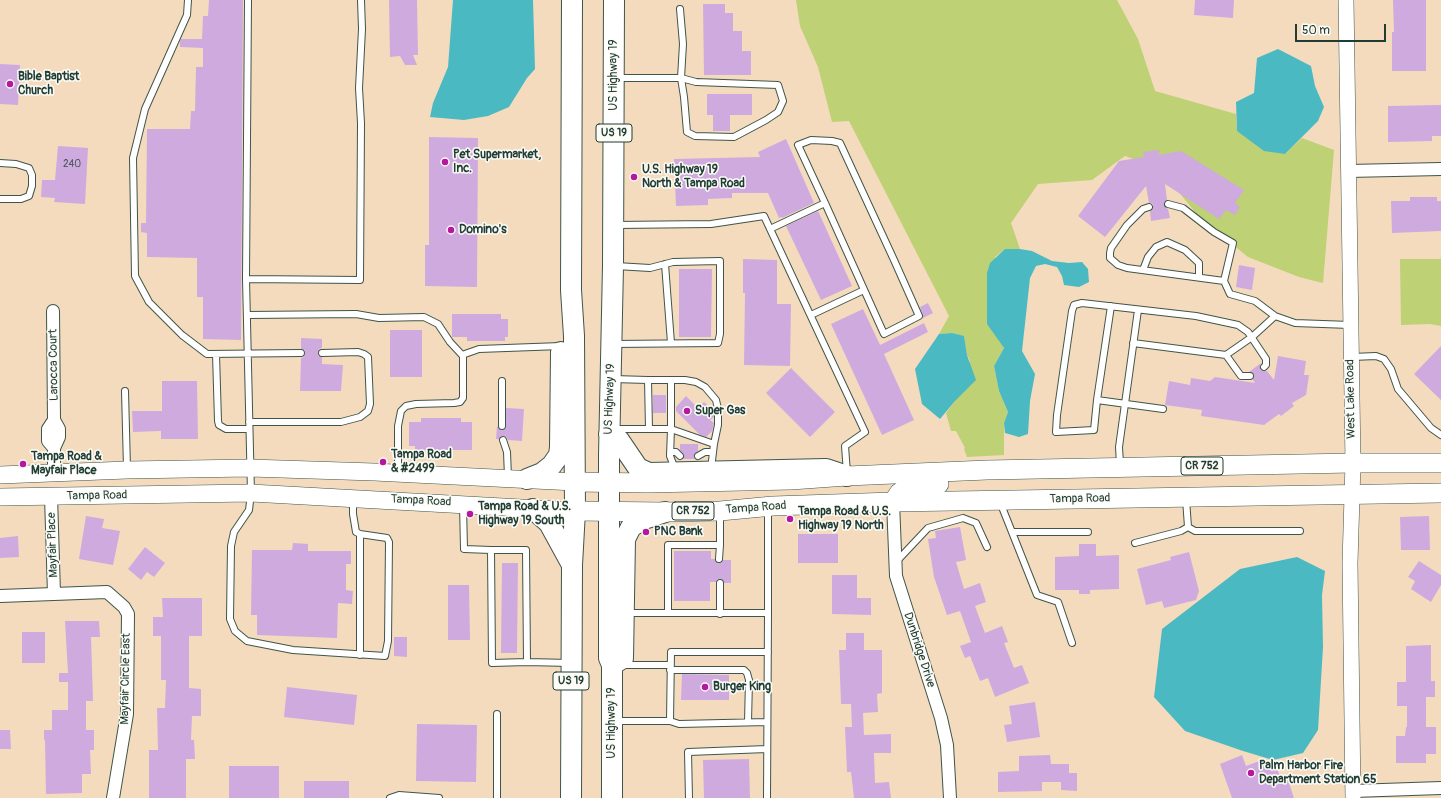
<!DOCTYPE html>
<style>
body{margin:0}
#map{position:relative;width:1441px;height:798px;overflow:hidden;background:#f4dbbe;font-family:Pangolin,sans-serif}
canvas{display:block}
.scale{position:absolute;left:1295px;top:24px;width:91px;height:18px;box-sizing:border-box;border:2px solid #1f3d34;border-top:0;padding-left:5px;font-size:12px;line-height:14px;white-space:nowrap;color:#1f3d34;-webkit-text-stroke:3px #fdfcf7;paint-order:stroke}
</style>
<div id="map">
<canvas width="1441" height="798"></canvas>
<div class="scale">50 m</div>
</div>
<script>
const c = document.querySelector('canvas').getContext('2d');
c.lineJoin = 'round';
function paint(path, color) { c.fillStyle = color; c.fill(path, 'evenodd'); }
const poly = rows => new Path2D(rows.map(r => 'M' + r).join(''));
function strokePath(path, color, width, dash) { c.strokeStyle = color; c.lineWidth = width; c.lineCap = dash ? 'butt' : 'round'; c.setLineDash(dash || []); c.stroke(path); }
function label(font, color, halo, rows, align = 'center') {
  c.font = font + ' Pangolin,sans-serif'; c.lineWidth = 3; c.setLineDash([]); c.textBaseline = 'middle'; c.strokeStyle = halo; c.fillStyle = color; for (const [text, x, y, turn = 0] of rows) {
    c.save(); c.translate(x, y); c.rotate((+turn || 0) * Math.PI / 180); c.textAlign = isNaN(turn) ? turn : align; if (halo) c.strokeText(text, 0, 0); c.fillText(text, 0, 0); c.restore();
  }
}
const green = poly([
 [796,0,1117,0,1138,39,1155,91,1236,114,1237,131,1285,154,1302,138,1334,150,1323,283,1299,277,1248,257,1199,217,1159,168,1125,156,1092,180,1038,184,1011,223,1020,249,1005,249,995,257,998,338,1004,348,994,366,999,391,1008,412,1004,423,1004,455,967,457,964,449,965,448,956,431,951,431,946,413,955,401,970,360,967,355,964,337,952,333,939,334,949,316,849,121,832,122,818,67,800,26],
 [1400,259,1441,259,1441,326,1430,324,1401,325]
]);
const water = poly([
 [453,0,533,0,535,69,527,78,509,107,488,116,464,120,430,117,433,103,448,67],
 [1278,49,1311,66,1315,86,1324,107,1318,121,1285,154,1264,151,1237,131,1236,102,1254,93,1257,58],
 [1005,249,1020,249,1032,251,1052,261,1069,263,1082,262,1088,269,1089,282,1079,287,1064,285,1062,276,1057,267,1045,264,1036,266,1030,278,1022,351,1035,374,1030,401,1028,434,1019,437,1005,433,1004,423,1008,412,999,391,994,366,1004,348,987,324,987,273,990,263],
 [952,333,964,336,967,355,976,380,955,401,940,419,922,404,915,369,939,334],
 [1297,557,1325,571,1322,595,1323,647,1318,730,1303,753,1273,760,1243,751,1185,731,1154,697,1162,629,1240,569]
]);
const building = poly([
 [209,0,243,0,241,340,203,339,203,297,197,297,197,258,147,257,147,233,141,232,141,223,146,223,147,129,190,129,191,111,195,111,196,67,203,67,203,48,180,47,180,41,181,39,202,39,203,16,208,16],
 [389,0,417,0,418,55,413,55,417,65,405,65,400,56,390,57],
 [1195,0,1234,0,1233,18,1194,15],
 [1393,0,1426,0,1426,71,1392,71,1392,32,1394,32],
 [703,4,725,4,725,13,733,13,733,31,742,31,742,51,751,51,751,75,704,75],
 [0,64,20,65,18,105,0,104],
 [707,94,752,94,752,115,730,115,730,131,713,131,713,115,707,115],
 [1441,105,1441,136,1432,136,1432,141,1388,142,1388,106],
 [429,137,478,138,477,287,425,286,425,245,429,245],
 [786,139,814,203,782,218,782,217,779,218,768,193,732,193,732,198,708,199,708,205,676,206,674,159,760,157,758,152],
 [58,146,88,148,85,204,54,202,55,198,41,197,42,180,55,180],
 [1159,150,1159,155,1181,151,1244,190,1235,203,1240,207,1235,215,1226,210,1219,219,1165,184,1167,200,1165,201,1164,205,1165,207,1168,209,1170,218,1151,221,1150,211,1153,210,1153,206,1152,203,1149,203,1146,186,1105,237,1078,216,1119,161,1144,157,1143,152],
 [1410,197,1437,197,1437,201,1441,201,1441,231,1392,233,1391,201,1410,201],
 [818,211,852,286,821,300,786,226],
 [743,259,777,260,777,304,791,304,790,366,744,365,745,293,743,293],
 [1239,265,1255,268,1252,290,1236,287],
 [679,269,712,269,711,337,679,337],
 [928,303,933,313,923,318,923,315,920,307],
 [863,309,880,345,924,323,928,332,884,354,914,420,882,435,831,324],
 [452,314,501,314,501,319,508,319,508,337,505,337,505,341,467,341,467,337,452,337],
 [390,330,422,330,422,377,390,377],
 [301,338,322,339,322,348,319,349,318,353,318,356,322,357,322,364,343,365,341,391,300,391,301,358,304,357,305,353,305,350,301,349],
 [1441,346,1441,400,1414,374],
 [1278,356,1306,361,1304,375,1309,375,1306,395,1292,403,1294,406,1281,416,1279,414,1264,425,1201,416,1202,410,1165,405,1169,381,1190,385,1191,378,1210,381,1215,377,1255,383,1253,380,1254,374,1249,372,1261,363,1260,366,1261,370,1263,371,1267,371,1274,380],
 [791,368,835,412,810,437,766,393],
 [162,381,197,381,198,439,161,439,161,431,133,432,132,411,162,411],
 [653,395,666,395,666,413,653,413],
 [686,396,698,408,704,402,714,411,714,417,710,420,714,423,712,431,706,437,699,434,676,411,676,407],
 [506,408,524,409,522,441,508,440,506,437,504,436,500,437,499,439,496,439,497,426,502,430,506,428],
 [421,418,461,418,461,422,472,422,472,450,415,450,415,446,409,446,409,422,421,422],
 [680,444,698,444,698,451,694,456,695,459,683,459,684,455,680,450],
 [86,516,104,519,102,528,120,531,113,565,79,559],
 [1429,516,1430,550,1401,550,1400,517],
 [960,527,966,560,956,562,964,589,980,583,986,602,975,606,985,633,1002,626,1008,642,1004,643,1014,668,1022,665,1029,683,995,697,988,678,980,681,970,656,965,658,960,646,971,642,960,611,947,615,934,577,928,539,936,538,935,531],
 [798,534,838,534,838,563,798,563],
 [18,536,19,557,0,558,0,538],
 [293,543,308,544,308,551,351,551,351,564,346,564,346,590,353,591,352,604,338,603,337,638,257,635,257,615,251,615,252,550,292,550],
 [1079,544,1096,544,1096,556,1119,555,1119,589,1090,590,1090,594,1079,594,1079,590,1055,590,1055,557,1079,556],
 [145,547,165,563,154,577,147,572,141,580,128,569],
 [674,551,711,551,711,559,715,559,718,563,721,563,723,560,731,560,731,583,724,583,720,579,717,579,716,582,710,582,710,601,674,601],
 [1189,552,1199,591,1196,600,1164,608,1162,601,1146,605,1137,569,1171,560,1170,557],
 [1419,561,1441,575,1441,585,1431,602,1411,589,1415,581,1408,577],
 [502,563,518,563,517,653,501,653],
 [832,575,857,575,857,598,871,598,871,615,832,614],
 [448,585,469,585,470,640,448,640],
 [162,598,202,598,202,636,189,636,189,688,201,689,201,716,192,716,191,740,194,740,195,759,186,759,186,798,149,798,149,750,158,750,157,708,165,708,166,680,161,680,161,636,153,636,153,617,163,617],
 [65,621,99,621,100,637,91,637,93,701,86,701,86,730,94,730,94,750,90,750,91,774,82,774,82,793,46,794,45,740,44,740,44,730,52,730,52,710,68,710,68,682,59,682,59,673,68,673],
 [22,632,45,632,45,663,22,663],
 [846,633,864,633,864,650,882,650,882,693,877,694,878,712,863,713,864,735,891,734,891,753,874,753,875,783,889,782,891,798,854,798,851,772,847,772,845,727,852,727,851,704,841,704,839,650,846,650],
 [394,637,407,637,407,657,394,656],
 [1431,645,1431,681,1435,681,1435,697,1426,697,1426,727,1436,727,1436,754,1426,754,1426,763,1396,763,1396,736,1405,736,1406,727,1407,727,1407,706,1397,706,1397,682,1406,682,1406,646],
 [682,674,729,675,729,700,681,700],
 [287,687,357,695,354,725,284,717],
 [1035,702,1040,737,1007,742,1004,725,1012,724,1009,706],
 [417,724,477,725,476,782,416,781],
 [0,730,10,730,11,749,0,749],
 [1050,755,1051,764,1069,764,1069,773,1077,773,1077,791,1061,790,1061,782,1042,782,1042,791,998,792,998,772,1019,771,1019,756],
 [1242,755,1246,766,1262,760,1263,764,1274,760,1282,782,1288,780,1294,798,1232,798,1220,764],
 [749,759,750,798,704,798,703,760],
 [229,766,279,766,279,798,229,798],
 [304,781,349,781,349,798,304,798]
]);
const service = poly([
 [188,0,187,15,145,109,133,158,135,276,149,302,182,335,207,354,301,353],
 [248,0,246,279,251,493,249,510,234,532,231,546,230,619,235,631,247,641,293,650,385,656,388,641,389,542,387,538,360,534,356,532,353,514,353,501],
 [616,78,681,78,684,97,687,132,695,136,734,137,766,120,778,112,783,101,778,85,696,82,681,78,683,44,680,9],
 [0,163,16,164,29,168,32,175,32,186,29,196,21,199,0,199],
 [1168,204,1183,208,1214,232,1233,243,1224,281,1230,294,1255,301,1275,316,1295,323,1350,325],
 [1149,207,1143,209,1127,225,1111,248,1110,253,1110,258,1118,265,1127,268,1224,281],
 [615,225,711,224,764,216,865,432,845,446,847,473],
 [770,229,825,203,798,145,811,140,832,141,840,143,894,260,919,316,884,334,825,203],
 [665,264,671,343],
 [1143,270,1148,257,1156,247,1167,242,1185,250,1199,263,1199,277],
 [246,279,360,280,361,123,359,88,362,29,361,0],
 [1111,306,1097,400,1094,430,1056,432,1057,415,1072,311,1074,305,1082,303,1196,316,1238,325,1248,332,1266,359,1266,365,1264,367],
 [247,315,356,314,379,318,424,317,438,324,450,342,463,356,463,398,460,402,454,403,416,404,406,406,401,411,398,426,398,472],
 [811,315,864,290],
 [1133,343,1226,355,1252,337,1275,316],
 [613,344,718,343,720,334,720,261,673,262,650,268,616,266],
 [216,354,218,421,219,425,226,429,249,429],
 [462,355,479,349,561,346],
 [1226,355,1241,376,1250,376],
 [1352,357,1376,356,1384,359,1391,369,1398,389,1431,428,1441,435],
 [613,379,648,380,649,429],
 [648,380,685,380,696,382,705,387,716,400,718,409,718,425,714,444,711,469],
 [671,380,671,429,714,444],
 [502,381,502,426],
 [125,391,127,468],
 [1097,400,1163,409],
 [249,422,341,422,360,417,368,411,370,404,368,357,364,354,358,352,322,353],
 [613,429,671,429,670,456,675,469],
 [503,440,507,452,508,477],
 [670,452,676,452,680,456],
 [698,456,705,452,713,452],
 [1120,464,1119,447,1138,310],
 [1186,499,1188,527,1195,531,1300,531],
 [1000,502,1037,595,1058,602,1072,643],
 [463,505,464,549,491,550,492,663,527,662],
 [1012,532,1088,532],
 [1135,543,1181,531,1188,527],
 [491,550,526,550,527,662,570,663],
 [719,559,720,545],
 [896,562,928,528,963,518,976,523,987,547],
 [720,583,720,614],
 [626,613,768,613,767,798],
 [668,613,668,545,720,545,720,512],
 [768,613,768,509],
 [360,655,360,534],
 [622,665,670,665],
 [670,670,744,670,747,673,749,680,748,722],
 [497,714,497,798],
 [615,721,670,721,679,724,767,722],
 [670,721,671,652,768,652],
 [390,798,399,795,439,798],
 [689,798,688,752,767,749]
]);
const minor = poly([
 [1348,171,1441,169],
 [53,311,54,420,59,429,59,437,54,448,54,473],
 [54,448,48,441,48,429,54,420],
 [51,496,54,594],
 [893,502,896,576,941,718,947,745,950,798],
 [0,596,107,592,124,607,128,614,127,714,113,798],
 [1353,791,1441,788]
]);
const tertiary = poly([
 [1346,0,1353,463,1350,563,1353,798]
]);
const secondary = poly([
 [0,475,127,470,250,468,374,472,575,482],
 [0,497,251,493,575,511]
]);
const primary = poly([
 [575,482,648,483,791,480,847,476,987,470,1353,463,1441,463],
 [893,502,899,493,906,489,919,485,939,484],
 [575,511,665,512,720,511,773,506,893,502,1441,493]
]);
const trunk = poly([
 [609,434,619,440,638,468,649,473,826,469,847,476],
 [527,479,542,473,552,465,559,455,560,447,561,352],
 [533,509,549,523,572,565],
 [612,665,623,658,625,539,631,527,644,519,665,512],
 [571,798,572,565,575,511,574,336,571,290,572,0],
 [612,798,612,665,609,658,609,455,613,266,614,0]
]);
const markers = [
 [10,84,4,"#b5179e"],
 [445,162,4,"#b5179e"],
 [634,177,4,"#b5179e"],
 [451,230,4,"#b5179e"],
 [687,411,4,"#b5179e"],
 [383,462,4,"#b5179e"],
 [23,464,4,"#b5179e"],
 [470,514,4,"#b5179e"],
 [790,519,4,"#b5179e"],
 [646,532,4,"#b5179e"],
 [705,687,4,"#b5179e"],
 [1251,773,4,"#b5179e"]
];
const numberNames = [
 ["240",72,164]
];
const shields = [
 [614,133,36],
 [1202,466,42],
 [693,511,42],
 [571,681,36]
];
const shieldNames = [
 ["US 19",614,133],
 ["CR 752",1202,466],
 ["CR 752",693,511],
 ["US 19",571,681]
];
const streetNames = [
 ["US Highway 19",614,75,-90],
 ["Larocca Court",54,365,-91],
 ["US Highway 19",610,399,-88],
 ["West Lake Road",1351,399,-91],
 ["Tampa Road",97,496,-1],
 ["Tampa Road",1080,499,-1],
 ["Tampa Road",421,501,3],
 ["Tampa Road",756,508,-4],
 ["Mayfair Place",53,545,-92],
 ["Dunbridge Drive",919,650,72],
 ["Mayfair Circle East",126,679,-89],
 ["US Highway 19",612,723,-90]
];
const poiNames = [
 ["Bible Baptist",18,77],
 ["Church",18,91],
 ["Pet Supermarket,",453,155],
 ["Inc.",453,169],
 ["U.S. Highway 19",642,170],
 ["North & Tampa Road",642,184],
 ["Domino's",459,230],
 ["Super Gas",695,411],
 ["Tampa Road",391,455],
 ["& #2499",391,469],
 ["Tampa Road &",31,457],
 ["Mayfair Place",31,471],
 ["Tampa Road & U.S.",478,507],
 ["Highway 19 South",478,521],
 ["Tampa Road & U.S.",798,512],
 ["Highway 19 North",798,526],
 ["PNC Bank",654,532],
 ["Burger King",713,687],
 ["Palm Harbor Fire",1259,766],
 ["Department Station 65",1259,780]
];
paint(green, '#bed174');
paint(water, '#4ab9c2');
paint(building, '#cfaadf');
strokePath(service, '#3f5549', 8);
strokePath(minor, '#3f5549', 14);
strokePath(tertiary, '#3f5549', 16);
strokePath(secondary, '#3f5549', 18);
strokePath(primary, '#3f5549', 20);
strokePath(trunk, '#3f5549', 22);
strokePath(service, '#fff', 6);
strokePath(minor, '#fff', 12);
strokePath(tertiary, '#fff', 15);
strokePath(secondary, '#fff', 17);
strokePath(primary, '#fff', 19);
strokePath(trunk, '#fff', 20);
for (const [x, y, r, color] of markers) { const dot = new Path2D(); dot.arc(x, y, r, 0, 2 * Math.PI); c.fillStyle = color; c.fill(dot); strokePath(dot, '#fdfcf7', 1.5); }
label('10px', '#4b585f', null, numberNames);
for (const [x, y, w] of shields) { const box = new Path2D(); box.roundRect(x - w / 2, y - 9, w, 18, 3); c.fillStyle = '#fdfcf7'; c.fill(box); strokePath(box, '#1f3d34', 1); }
label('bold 11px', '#1f3d34', null, shieldNames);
label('12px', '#1f3d34', '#fdfcf7', streetNames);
label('bold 12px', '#1f3d34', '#fdfcf7', poiNames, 'left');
</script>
